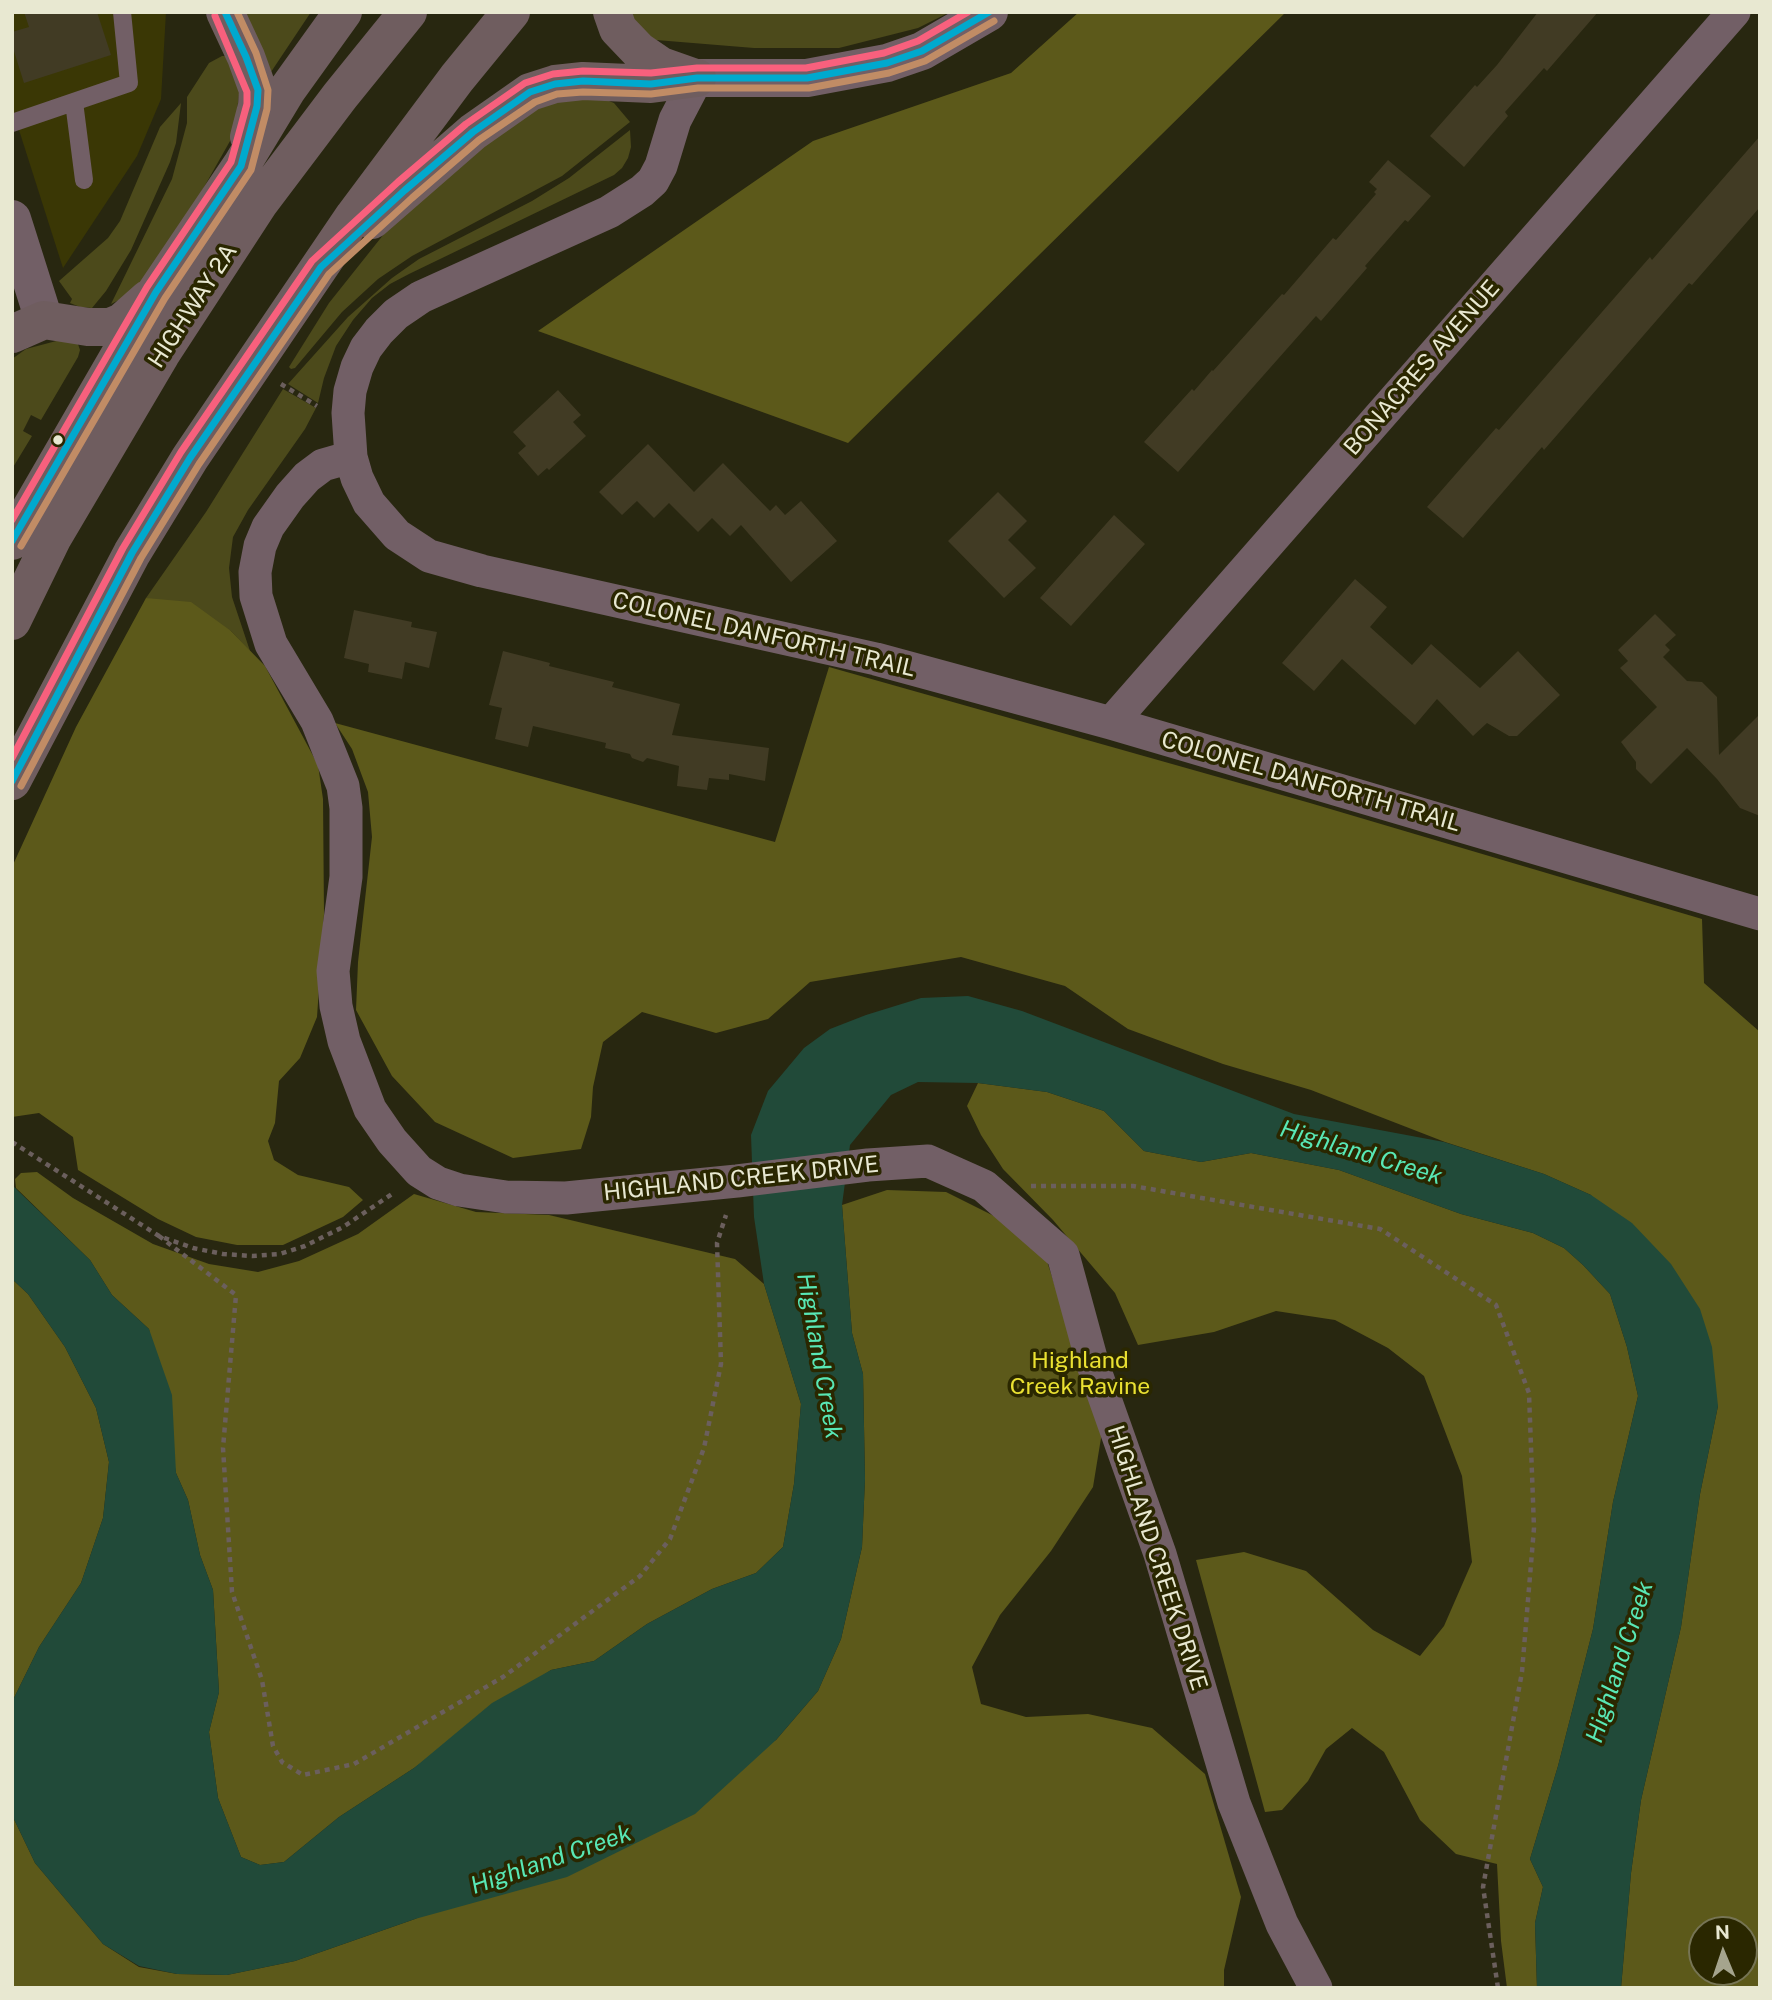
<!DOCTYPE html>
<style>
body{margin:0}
#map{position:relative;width:1772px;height:2000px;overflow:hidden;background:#282710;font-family:"Public Sans",sans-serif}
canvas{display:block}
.frame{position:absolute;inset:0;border:14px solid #e8e8d1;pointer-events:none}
.north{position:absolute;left:1688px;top:1916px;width:70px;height:70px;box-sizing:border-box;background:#2a2700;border:2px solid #767454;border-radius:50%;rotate:358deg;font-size:19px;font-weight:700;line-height:28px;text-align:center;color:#e8e8d1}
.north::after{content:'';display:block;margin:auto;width:24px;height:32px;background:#a5a48d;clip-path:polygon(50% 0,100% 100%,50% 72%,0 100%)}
</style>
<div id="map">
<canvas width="1772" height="2000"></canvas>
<div class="frame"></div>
<div class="north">N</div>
</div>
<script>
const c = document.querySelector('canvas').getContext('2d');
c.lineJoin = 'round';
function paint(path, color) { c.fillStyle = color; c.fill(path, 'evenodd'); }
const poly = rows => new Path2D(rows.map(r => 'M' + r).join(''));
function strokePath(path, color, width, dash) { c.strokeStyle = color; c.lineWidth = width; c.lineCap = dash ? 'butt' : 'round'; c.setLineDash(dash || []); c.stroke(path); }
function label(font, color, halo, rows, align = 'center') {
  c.font = font + ' "Public Sans",sans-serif'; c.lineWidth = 7; c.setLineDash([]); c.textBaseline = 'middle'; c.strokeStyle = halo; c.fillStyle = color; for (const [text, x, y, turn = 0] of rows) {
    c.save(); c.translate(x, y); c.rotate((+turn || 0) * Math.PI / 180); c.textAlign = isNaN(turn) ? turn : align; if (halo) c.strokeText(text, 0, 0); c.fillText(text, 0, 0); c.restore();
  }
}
const built = poly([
 [12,12,166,12,161,99,137,156,63,268,12,108]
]);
const green = poly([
 [240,12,311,12,271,72],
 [627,12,950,12,918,28,839,48,754,48,656,40,645,34],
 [222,56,231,56,241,79,234,134,156,272,127,296,111,304,172,179,187,123,187,97,209,63],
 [599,97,614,103,630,122,562,176,412,256,378,279,342,312,295,368,291,369,289,367,329,303,403,210,513,118,556,99],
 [181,103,176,143,170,162,131,250,106,291,92,308,80,307,70,303,72,299,59,281,108,238,120,221,160,127],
 [630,130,631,147,628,158,622,168,614,175,409,274,390,284,372,298,353,320,336,346,324,378,318,403,288,384,348,317,392,278,419,259,532,201,569,178],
 [60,340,77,341,80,350,78,357,41,420,31,415,23,431,32,436,12,469,12,359,26,349],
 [283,389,316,408,305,429,248,510,233,537,229,568,232,597,250,651,231,631,146,598,206,512]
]);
const forest = poly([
 [1079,12,1286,12,848,443,538,331,813,141,1011,73],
 [146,598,191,602,231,631,265,666,318,765,323,799,324,914,317,1017,300,1058,279,1081,275,1123,268,1141,274,1160,298,1175,349,1187,363,1200,343,1217,283,1245,237,1245,196,1237,158,1219,78,1170,73,1137,39,1113,12,1117,12,867,76,727],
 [829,667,1310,803,1702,919,1704,983,1760,1032,1760,1988,1621,1988,1631,1873,1641,1800,1681,1627,1700,1494,1718,1406,1591,1195,1544,1174,1445,1142,1311,1090,1223,1064,1128,1029,1065,986,961,957,810,982,768,1019,716,1033,642,1012,603,1042,593,1087,591,1117,581,1149,513,1158,435,1122,392,1076,356,1010,358,962,372,837,368,792,352,749,335,723,775,842],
 [1702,1930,1744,1930,1744,1972,1702,1972],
 [978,1083,1047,1092,1104,1111,1144,1151,1201,1162,1251,1153,1339,1170,1461,1214,1533,1233,1564,1248,1583,1265,1610,1294,1627,1347,1638,1396,1613,1502,1593,1629,1558,1766,1530,1859,1543,1887,1535,1923,1537,1988,1507,1988,1501,1941,1497,1864,1456,1854,1420,1820,1384,1752,1352,1728,1326,1749,1308,1781,1282,1810,1265,1812,1196,1560,1244,1552,1306,1571,1373,1630,1420,1656,1444,1626,1472,1562,1462,1476,1424,1376,1388,1348,1335,1320,1276,1311,1214,1332,1138,1345,1115,1293,1053,1220,1003,1169,981,1135,967,1106],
 [37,1172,73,1198,153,1244,209,1264,258,1272,299,1261,358,1234,414,1194,476,1212,549,1215,735,1259,764,1284,801,1404,794,1484,783,1547,756,1573,712,1589,647,1624,594,1661,551,1670,414,1768,339,1817,284,1862,260,1865,241,1857,218,1798,209,1732,219,1692,213,1590,200,1555,188,1500,176,1473,149,1329,112,1295,90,1260,16,1188,15,1179,21,1173],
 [887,1190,946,1192,1000,1219,1045,1255,1102,1432,1093,1487,1051,1551,1000,1615,972,1667,981,1704,1026,1717,1088,1714,1152,1728,1205,1774,1241,1897,1224,1970,1224,1988,12,1988,12,1815,35,1863,103,1944,139,1967,177,1974,227,1975,295,1961,415,1919,776,1740,818,1691,841,1639,862,1547,865,1479,863,1374,852,1333,842,1205],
 [12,1279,28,1294,65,1347,96,1408,109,1462,103,1518,81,1583,39,1647,12,1702]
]);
const water = poly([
 [968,996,1022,1011,1294,1114,1444,1142,1544,1174,1591,1195,1632,1223,1671,1264,1700,1309,1712,1347,1718,1406,1700,1494,1681,1627,1641,1800,1631,1873,1621,1988,1537,1988,1535,1923,1543,1887,1530,1859,1558,1766,1593,1629,1613,1502,1638,1396,1627,1347,1610,1294,1583,1265,1564,1248,1533,1233,1461,1214,1339,1170,1251,1153,1201,1162,1144,1151,1104,1111,1047,1092,978,1083,918,1082,891,1095,850,1145,842,1205,852,1333,863,1374,865,1479,862,1547,841,1639,818,1691,776,1740,695,1814,567,1877,415,1919,295,1961,227,1975,177,1974,139,1966,103,1944,35,1863,12,1815,12,1702,39,1647,81,1583,103,1518,109,1462,96,1408,65,1347,28,1294,12,1279,12,1185,90,1260,112,1295,149,1329,172,1395,176,1473,188,1500,200,1555,213,1590,219,1692,209,1732,218,1798,241,1857,260,1865,284,1862,339,1817,414,1768,492,1703,551,1670,594,1661,647,1624,712,1589,756,1573,783,1547,794,1484,801,1404,764,1284,754,1217,751,1135,768,1091,804,1048,830,1029,866,1015,921,998]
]);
const building = poly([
 [24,12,97,12,111,55,24,83,12,45,12,32,29,27],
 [1538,12,1598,12,1547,71,1544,68,1505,112,1508,116,1464,167,1430,136,1475,85,1477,87,1497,65],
 [1760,136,1760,207,1692,285,1689,283,1544,450,1542,447,1463,538,1427,507,1496,428,1499,430,1650,257,1652,260],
 [1388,160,1431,196,1408,222,1405,220,1365,266,1367,268,1321,321,1316,316,1178,472,1144,442,1192,389,1194,391,1212,370,1213,371,1282,294,1284,295,1333,238,1336,240,1376,194,1374,192,1377,189,1369,182],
 [558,390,581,415,573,422,586,436,549,470,547,468,538,476,518,453,526,446,513,432],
 [648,444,694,492,723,463,770,511,776,505,785,515,801,501,837,541,791,582,741,525,730,536,712,518,698,532,669,503,654,518,637,501,622,515,599,492],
 [998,492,1027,521,1008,540,1036,568,1004,598,948,541],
 [1114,515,1145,544,1071,626,1040,598],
 [1355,579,1387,607,1370,627,1412,665,1431,644,1480,688,1518,651,1560,695,1517,736,1509,736,1487,723,1473,736,1437,699,1415,725,1342,659,1314,691,1282,663],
 [354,610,412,622,411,627,437,632,429,668,405,662,402,679,368,672,369,664,344,658],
 [1655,614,1676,635,1665,645,1670,650,1663,657,1687,681,1702,682,1717,697,1719,755,1760,714,1760,816,1740,808,1717,779,1687,748,1651,784,1636,769,1636,762,1621,742,1657,707,1620,668,1628,661,1618,650],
 [503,651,550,663,549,666,614,682,612,687,680,704,672,735,769,748,765,781,729,774,729,780,709,778,707,790,677,786,679,766,647,758,643,762,632,758,630,754,605,748,606,743,533,726,528,747,495,739,502,708,489,705]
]);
const path = poly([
 [281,384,317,406],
 [12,1142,159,1236,193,1248,223,1254,252,1256,280,1254,305,1246,343,1227,395,1192],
 [1031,1186,1133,1186,1380,1229,1496,1305,1529,1393,1534,1528,1522,1672,1483,1887,1498,1988],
 [159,1236,236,1295,223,1448,232,1592,262,1680,273,1746,282,1762,303,1775,354,1764,503,1677,640,1576,670,1539,704,1448,721,1364,717,1243,726,1215]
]);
const service = poly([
 [74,102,84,180],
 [12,123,129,83,122,12]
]);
const minor = poly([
 [697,78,675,120,661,166,653,181,642,191,609,212,421,297,396,314,379,331,366,348,357,367,350,391,348,413,351,457,357,478,369,503,397,535,429,556,482,571,876,659,1111,723,1760,914],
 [351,457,323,465,307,477,290,496,268,527,260,546,255,572,256,596,271,644,317,721,343,786,346,808,346,877,333,971,336,1006,344,1041,370,1109,392,1141,419,1171,438,1183,459,1190,506,1197,566,1198,737,1181,868,1165,928,1161,984,1186,1063,1255,1093,1365,1160,1554,1234,1803,1282,1924,1316,1988],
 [1111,723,1734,12]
]);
const tertiary = poly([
 [697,78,807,78,887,63,922,51,989,12],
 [12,219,44,320]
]);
const primary = poly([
 [225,12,246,57,258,90,257,106,249,137],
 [612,12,618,29,639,51,661,66,695,78],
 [372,220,473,132,530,92,555,84,583,81,651,84,697,78],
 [12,334,44,320,88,327,110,327,122,322,148,299],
 [12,541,156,292,241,166,287,90,343,12],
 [12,621,53,537,161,354,260,202,340,96,408,12],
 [12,781,132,553,190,458,354,216,457,78,511,12]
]);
const bus1 = poly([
 [12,541,156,292,241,166,257,106,258,90,246,57,225,12],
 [12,781,132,553,190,458,321,267,405,190,473,132,530,92,555,84,583,81,651,84,697,78,807,78,887,63,922,51,989,12]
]);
const bus2 = poly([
 [21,546,165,298,251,170,267,109,268,90,256,53,237,12],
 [21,786,141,558,199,464,329,274,412,198,479,140,535,102,557,94,583,92,651,94,698,88,809,88,889,73,925,61,994,21]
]);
const bus3 = poly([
 [12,520,147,287,231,162,247,104,247,92,215,16],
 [12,758,123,548,181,452,312,261,398,182,466,124,525,83,553,74,583,71,651,73,697,68,806,68,884,53,918,41,968,12]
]);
const markers = [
 [58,440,6,"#e8e8d1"]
];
const streetNames = [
 ["HIGHWAY 2A",193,306,-57],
 ["BONACRES AVENUE",1422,368,-49],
 ["COLONEL DANFORTH TRAIL",764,635,13],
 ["COLONEL DANFORTH TRAIL",1311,782,16],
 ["HIGHLAND CREEK DRIVE",741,1179,-6],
 ["HIGHLAND CREEK DRIVE",1157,1558,72]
];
const parkNames = [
 ["Highland",1080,1361],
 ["Creek Ravine",1080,1387]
];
const waterNames = [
 ["Highland Creek",1361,1153,17],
 ["Highland Creek",819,1356,80],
 ["Highland Creek",1620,1662,-72],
 ["Highland Creek",551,1860,-19]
];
paint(built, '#3a3705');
paint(green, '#4c4a1b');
paint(forest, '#5c591a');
paint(water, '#214a39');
paint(building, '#413b24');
strokePath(path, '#6b5f5d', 4.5, [5, 5]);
strokePath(service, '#725f66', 18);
strokePath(minor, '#725f66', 33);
strokePath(tertiary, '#725f66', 38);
strokePath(primary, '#6f5d5f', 38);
strokePath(bus1, '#00a9ce', 7);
strokePath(bus2, '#c18c65', 7);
strokePath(bus3, '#f8607d', 7);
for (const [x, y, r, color] of markers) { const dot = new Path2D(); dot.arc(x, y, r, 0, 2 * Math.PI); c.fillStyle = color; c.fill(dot); strokePath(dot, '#2a2700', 2.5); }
label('23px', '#e8e8d1', '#2a2700', streetNames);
label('23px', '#eae132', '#2a2700', parkNames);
label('italic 24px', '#58e7b5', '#2a2700', waterNames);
</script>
